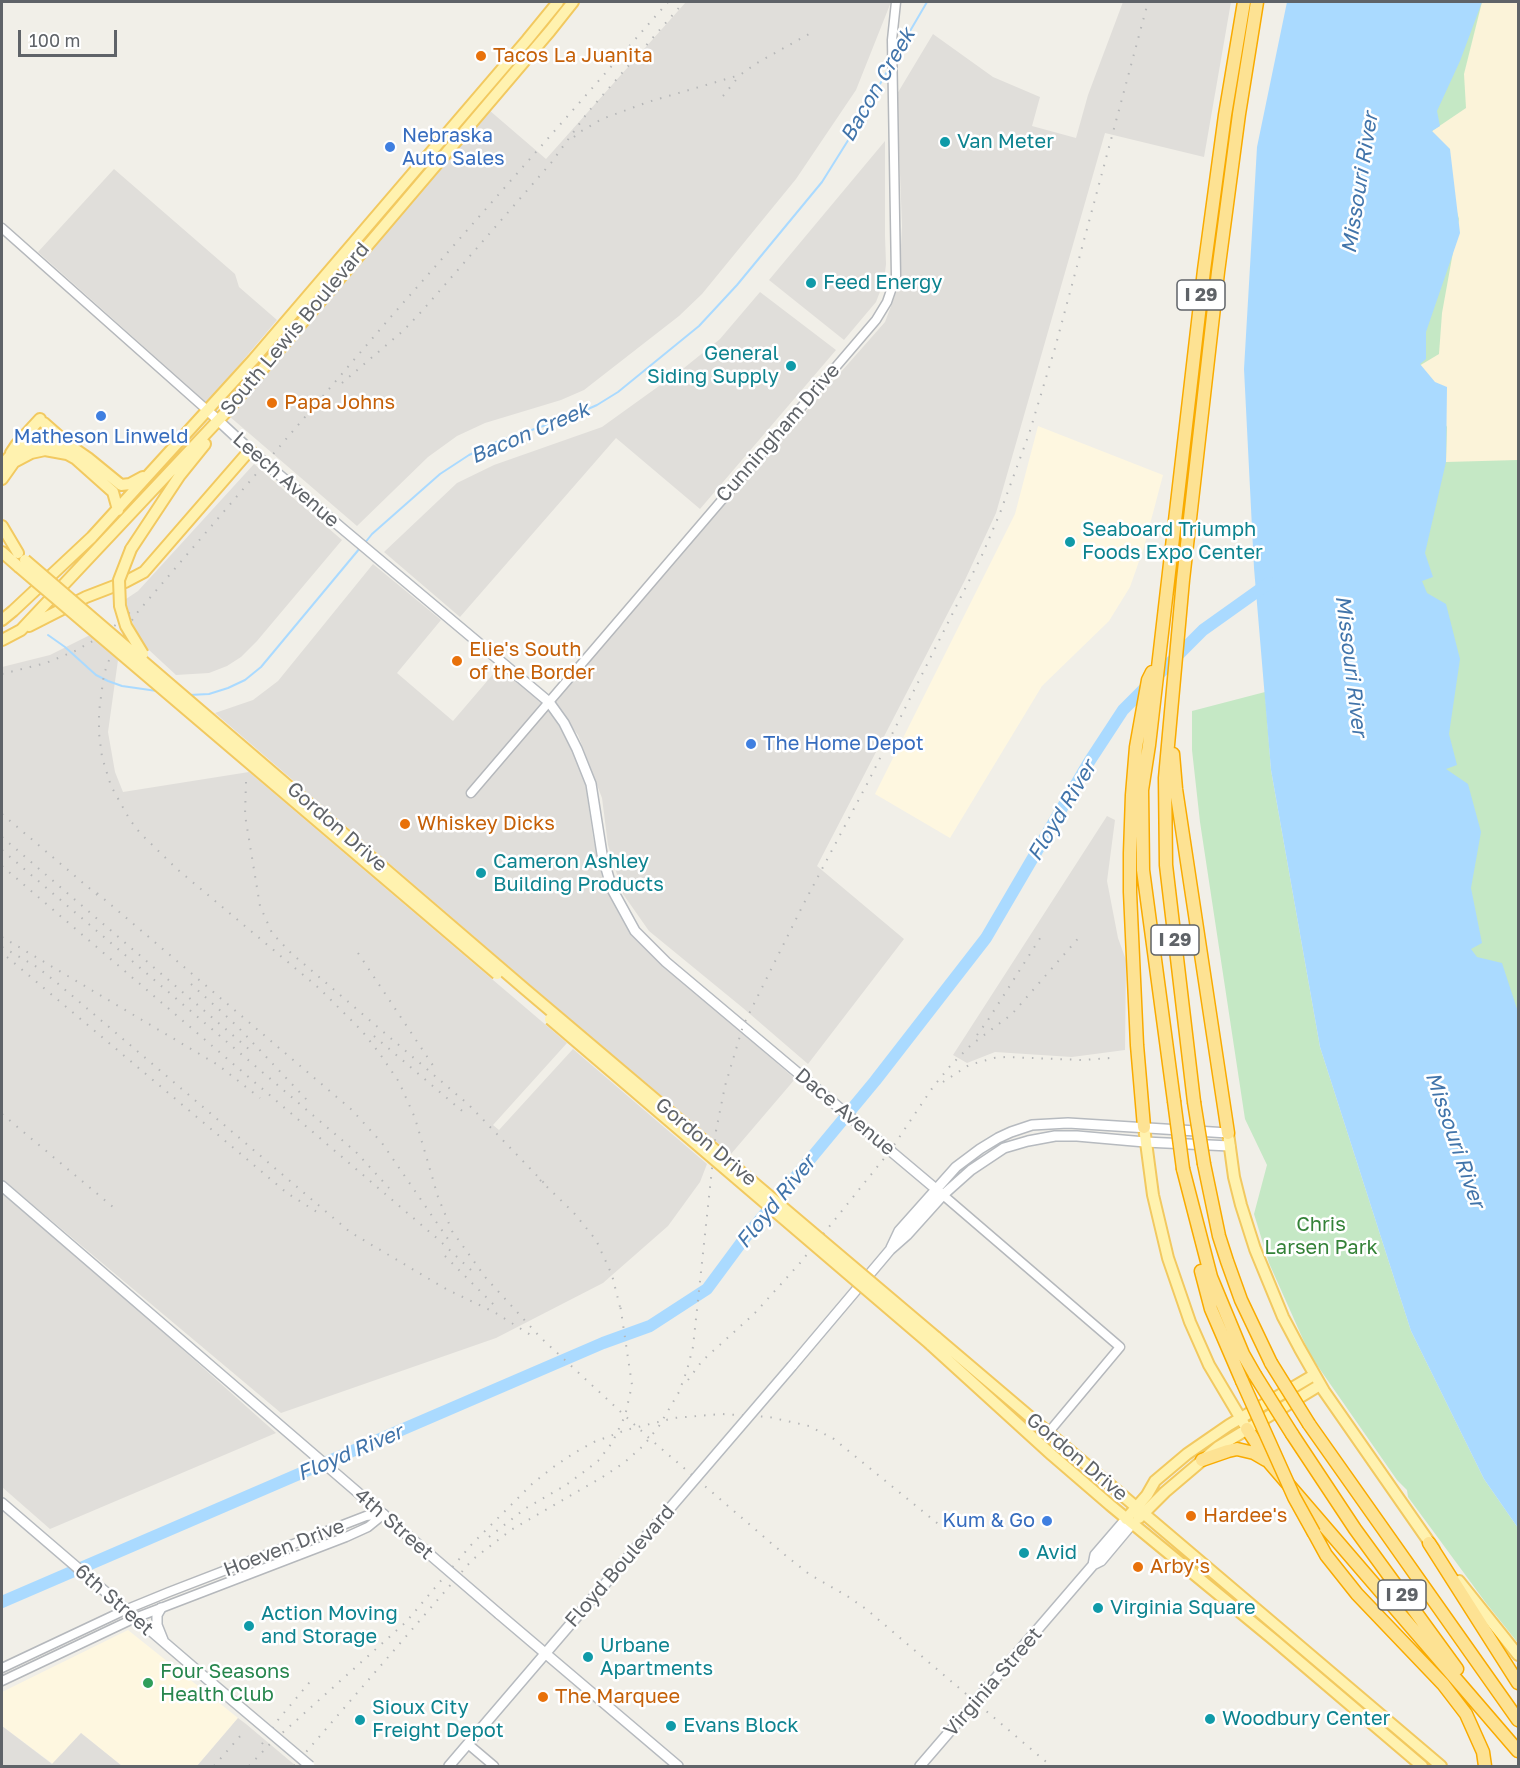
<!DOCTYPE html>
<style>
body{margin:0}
#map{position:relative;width:1520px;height:1768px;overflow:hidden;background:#f1efe8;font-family:"Golos Text",sans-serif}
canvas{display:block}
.frame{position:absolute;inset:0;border:3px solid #5f6368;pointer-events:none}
.scale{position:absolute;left:18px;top:30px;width:99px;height:27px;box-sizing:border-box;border:3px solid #5f6368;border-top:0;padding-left:8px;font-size:18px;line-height:21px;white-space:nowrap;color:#5f6368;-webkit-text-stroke:4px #fff;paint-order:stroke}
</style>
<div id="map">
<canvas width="1520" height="1768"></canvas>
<div class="frame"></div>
<div class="scale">100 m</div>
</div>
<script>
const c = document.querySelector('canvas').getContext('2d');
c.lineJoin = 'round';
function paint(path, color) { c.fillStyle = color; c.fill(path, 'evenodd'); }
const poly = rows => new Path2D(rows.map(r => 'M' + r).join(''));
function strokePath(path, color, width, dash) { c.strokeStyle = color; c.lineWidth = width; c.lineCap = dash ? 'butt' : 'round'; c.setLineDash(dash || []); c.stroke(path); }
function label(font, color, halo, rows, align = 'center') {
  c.font = font + ' "Golos Text",sans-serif'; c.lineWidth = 5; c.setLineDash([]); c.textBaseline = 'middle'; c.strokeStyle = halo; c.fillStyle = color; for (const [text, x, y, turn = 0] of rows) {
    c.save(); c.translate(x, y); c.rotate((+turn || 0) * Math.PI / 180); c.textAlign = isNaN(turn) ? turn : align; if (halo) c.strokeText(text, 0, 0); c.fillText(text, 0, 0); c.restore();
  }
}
const commercial = poly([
 [1038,426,1163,475,1144,547,1130,587,1109,621,1042,686,950,838,875,794,1015,514],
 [128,1630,238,1718,197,1766,122,1766,81,1733,53,1764,2,1726,2,1692]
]);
const industrial = poly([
 [686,2,891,2,856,90,796,179,702,294,679,316,584,390,561,400,485,423,457,436,428,457,357,526,229,416,489,110,546,159],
 [1123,2,1231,2,1204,157,1105,133,996,513,965,580,817,866,904,939,808,1064,743,1008,649,931,623,894,608,845,602,798,578,735,551,701,885,322,899,285,902,226,897,94,933,34,993,77,1040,97,1032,126,1076,138,1088,95],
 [885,141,885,236,886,264,884,281,876,302,844,340,769,280],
 [114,169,235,274,239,287,277,320,207,403,38,252],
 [760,292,836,350,700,509,616,438,460,617,384,552,457,483,494,465,602,427,684,368,720,339],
 [254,464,342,540,257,641,241,657,227,666,209,673,176,675,149,650,141,641,127,611,126,599,138,591],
 [373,564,441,620,397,673,453,721,500,666,531,692,551,713,570,744,585,782,593,837,603,880,620,916,632,934,647,949,795,1079,731,1154,579,1027,215,713,253,700,278,681],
 [90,635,118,660,108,732,115,772,123,792,249,772,567,1043,493,1125,499,1130,573,1049,707,1164,700,1182,668,1226,603,1283,496,1338,281,1413,2,1179,2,667,50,655],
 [1107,816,1115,820,1107,881,1118,938,1126,960,1125,1050,1072,1057,995,1052,967,1063,953,1055],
 [2,1193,79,1257,276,1433,50,1529,2,1487],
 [238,1718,246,1724,296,1766,197,1766],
 [2,1726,52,1764,81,1733,122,1766,2,1766]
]);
const green = poly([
 [1431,2,1518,2,1518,1148,1472,973,1408,638],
 [1265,692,1271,770,1320,1047,1411,1331,1484,1479,1518,1528,1518,1643,1486,1603,1408,1497,1407,1490,1397,1480,1310,1355,1269,1263,1254,1214,1267,1165,1245,1119,1200,822,1192,750,1192,711]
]);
const sand = poly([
 [1482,2,1518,2,1518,460,1446,462,1447,427,1414,369,1439,354,1442,313,1459,219,1432,131,1466,108,1464,74]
]);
const water = poly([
 [1287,2,1482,2,1460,61,1437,111,1440,126,1432,131,1450,149,1460,233,1426,332,1426,359,1420,364,1435,382,1447,387,1446,462,1425,553,1433,577,1422,581,1427,593,1446,604,1460,659,1449,734,1457,765,1446,769,1468,784,1481,832,1471,888,1482,943,1471,949,1477,957,1502,963,1518,1012,1518,1528,1484,1479,1411,1331,1320,1047,1271,770,1254,568,1244,369,1257,147]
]);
const stream = poly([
 [896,55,927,2],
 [364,544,372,534,440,474,469,455,499,441,570,417,597,405,618,392,699,326,737,285,822,182,852,134,889,68],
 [48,635,65,647,96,675,108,681,122,686,157,691],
 [189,695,209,694,228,688,245,680,261,667,360,548]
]);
const river = poly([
 [2,1602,603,1343,650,1326,707,1289,744,1239,875,1081,986,938,1089,762,1123,710,1203,630,1269,583]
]);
const tertiary = poly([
 [2,228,207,410],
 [471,793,876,320,887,302,896,276,892,40,896,2],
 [943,1195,1120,1347,1048,1433],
 [2,1668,125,1610,169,1592,366,1516,383,1514],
 [2,1681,135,1618,346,1537,368,1527,384,1514],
 [468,1744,494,1766]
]);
const secondary = poly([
 [207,410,250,450,344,530,549,702,564,723,577,749,591,784,602,854,612,889,635,931,666,962,943,1195],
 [2,1186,406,1534],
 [891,1248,899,1231,956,1167,980,1149,998,1138,1011,1132,1032,1125,1068,1123,1228,1133],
 [792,1366,890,1250,907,1235,943,1195,971,1170,1004,1148,1028,1141,1055,1136,1077,1136,1145,1142,1230,1146],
 [2,1503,200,1673],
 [1093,1565,1095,1555,1126,1519],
 [161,1608,157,1615,157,1625,163,1640],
 [499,1614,678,1766],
 [449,1766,580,1613],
 [920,1766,1093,1565,1101,1561,1132,1524]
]);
const primary = poly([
 [44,423,69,445],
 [11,453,17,444,40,419],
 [2,465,9,457,29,445,53,443,72,447,88,458,121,485,130,484,143,477],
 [2,479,14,462,31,453,45,450,67,454,76,459,113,492,118,510],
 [2,526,18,553],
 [131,549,180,475,205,444],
 [2,552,19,567],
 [2,620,13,611,92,537,253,360,527,40,558,2],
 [29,626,86,597,125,582,144,572,250,450],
 [2,640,21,630,226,412,550,31,573,2],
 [1144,1127,1153,1195,1168,1258,1190,1322,1209,1365,1247,1429],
 [1228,1133,1234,1177,1241,1205,1255,1249,1283,1317,1300,1349,1324,1391,1434,1549],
 [936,1337,1441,1766],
 [930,1344,1052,1455,1110,1505,1274,1640,1422,1766],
 [1139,1518,1165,1492,1218,1447,1320,1385],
 [1126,1519,1147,1495,1155,1481,1187,1454,1229,1425,1314,1375],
 [1459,1581,1518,1655]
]);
const motorway = poly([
 [1173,754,1176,789,1228,1133],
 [1174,1101,1143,870,1142,790,1149,745,1204,270,1225,115,1244,2],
 [1194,1102,1166,865,1165,778,1183,580,1218,272,1239,114,1257,2],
 [1144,1127,1137,1045,1130,892,1130,853,1132,795,1136,747,1148,680,1152,672],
 [1204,1164,1219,1236,1227,1261,1241,1300,1271,1363],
 [1183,1169,1211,1277,1243,1354,1255,1375],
 [1201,1271,1211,1309,1242,1381],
 [1309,1424,1518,1720],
 [1247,1429,1269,1462,1518,1751],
 [1292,1434,1355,1529,1457,1669],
 [1202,1460,1228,1451,1237,1449,1254,1453,1266,1460],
 [1314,1533,1326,1555,1357,1594,1443,1684,1466,1714,1483,1752,1485,1766],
 [1429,1543,1518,1683]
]);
const rail = poly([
 [668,2,389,319,136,614,112,652,104,674,99,712,99,733,102,757,111,786,130,820,140,833,177,869,320,989,362,1031,380,1054,399,1082,415,1118,438,1197,452,1231,486,1278,540,1337,649,1438,785,1555,809,1574,847,1596,866,1609,1051,1766],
 [723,96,740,75],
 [574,137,578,133,602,119,648,102,740,75,757,63,809,34],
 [342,383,404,330,422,311,551,163,588,112,684,2],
 [2,674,46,663,75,651,98,638,121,621,130,612],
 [246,782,245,815,260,906,272,933,291,953,469,1105,545,1184],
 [2,814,102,899],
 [2,837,250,1050],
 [2,850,356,1152,389,1188],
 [2,866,439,1240,471,1270],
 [97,893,352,1110,382,1143,450,1242],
 [2,937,218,1065,260,1098],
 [2,947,37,967,56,982,350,1232,446,1289,494,1312,534,1337],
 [358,953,436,1070],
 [7,957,287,1193,317,1212],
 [191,984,236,1025,307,1100],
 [977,1035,988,1020,1044,932],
 [374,1036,468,1116],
 [943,1082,969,1065,994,1058,1005,1057,1082,1060,1111,1058],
 [2,1114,113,1207],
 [540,1180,574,1213,596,1240,612,1275,621,1311],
 [445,1256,498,1309],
 [688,1380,702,1361,754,1314,800,1263,890,1151,933,1087,951,1065,971,1045,1012,1014,1082,934],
 [489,1537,526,1508,566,1485,581,1474,598,1461,612,1443,625,1416,632,1385,620,1304],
 [262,1744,278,1720,314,1677],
 [214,1766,242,1734],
 [249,1766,270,1744,406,1622,472,1544,532,1484,552,1468,574,1453,594,1442,626,1430,674,1418,721,1414,769,1417,809,1426,834,1439,942,1527],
 [294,1766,472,1560,511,1530,601,1478,625,1462,644,1445,659,1426,679,1392,687,1370,693,1347,716,1131,725,1086,743,1026,803,905,867,784,983,553,1000,513,1029,434,1055,348,1148,2]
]);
const secondaryBridge = poly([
 [406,1534,499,1614],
 [580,1613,792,1366],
 [200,1673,310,1766]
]);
const primaryBridge = poly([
 [131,549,119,580,120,606,126,626,143,654],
 [25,560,526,990,936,1337],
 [19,567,497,974],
 [550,1019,930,1344]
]);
const motorwayBridge = poly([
 [1174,1101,1183,1169],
 [1194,1102,1204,1164],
 [1271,1363,1309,1424],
 [1255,1375,1292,1434],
 [1242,1381,1294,1497,1314,1533]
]);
const markers = [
 [481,56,6,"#e8710a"],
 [945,142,6,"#0f9aa8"],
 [390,147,6,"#3f7fe0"],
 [811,283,6,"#0f9aa8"],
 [791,366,6,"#0f9aa8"],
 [272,403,6,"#e8710a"],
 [101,416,6,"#3f7fe0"],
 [1070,542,6,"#0f9aa8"],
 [457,661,6,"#e8710a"],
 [751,744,6,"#3f7fe0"],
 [405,824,6,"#e8710a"],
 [481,873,6,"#0f9aa8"],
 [1191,1516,6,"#e8710a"],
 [1047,1521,6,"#3f7fe0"],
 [1024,1553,6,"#0f9aa8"],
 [1138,1567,6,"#e8710a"],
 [1098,1608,6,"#0f9aa8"],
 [249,1626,6,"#0f9aa8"],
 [588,1657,6,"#0f9aa8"],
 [148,1683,6,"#2e9e5b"],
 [543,1697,6,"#e8710a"],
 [1210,1719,6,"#0f9aa8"],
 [360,1720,6,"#0f9aa8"],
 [671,1726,6,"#0f9aa8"]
];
const shields = [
 [1201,295,48],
 [1175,940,48],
 [1402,1595,48]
];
const shieldNames = [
 ["I 29",1201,295],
 ["I 29",1175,940],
 ["I 29",1402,1595]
];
const foodNames = [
 ["Tacos La Juanita",493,56],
 ["Papa Johns",284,403],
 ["Elie's South",469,650],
 ["of the Border",469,673],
 ["Whiskey Dicks",417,824],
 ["Hardee's",1203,1516],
 ["Arby's",1150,1567],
 ["The Marquee",555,1697]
];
const shopNames = [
 ["Nebraska",402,136],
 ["Auto Sales",402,159],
 ["Matheson Linweld",101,437,"center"],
 ["The Home Depot",763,744],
 ["Kum & Go",1035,1521,"right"]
];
const cultureNames = [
 ["Van Meter",957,142],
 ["Feed Energy",823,283],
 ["General",779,354,"right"],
 ["Siding Supply",779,377,"right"],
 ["Seaboard Triumph",1082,530],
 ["Foods Expo Center",1082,553],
 ["Cameron Ashley",493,862],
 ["Building Products",493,885],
 ["Avid",1036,1553],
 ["Virginia Square",1110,1608],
 ["Action Moving",261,1614],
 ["and Storage",261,1637],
 ["Urbane",600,1646],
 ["Apartments",600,1669],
 ["Sioux City",372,1708],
 ["Freight Depot",372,1731],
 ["Woodbury Center",1222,1719],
 ["Evans Block",683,1726]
];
const streetNames = [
 ["South Lewis Boulevard",295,329,-50],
 ["Cunningham Drive",778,433,-49],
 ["Leech Avenue",286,480,41],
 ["Gordon Drive",337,827,41],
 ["Dace Avenue",845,1112,40],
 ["Gordon Drive",706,1142,40],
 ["Gordon Drive",1077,1457,40],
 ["4th Street",394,1524,41],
 ["Hoeven Drive",284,1548,-21],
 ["Floyd Boulevard",620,1566,-49],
 ["6th Street",114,1600,41],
 ["Virginia Street",993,1682,-49]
];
const parkNames = [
 ["Chris",1321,1225],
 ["Larsen Park",1321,1248]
];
const leisureNames = [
 ["Four Seasons",160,1672],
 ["Health Club",160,1695]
];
const waterNames = [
 ["Bacon Creek",878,85,-60],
 ["Missouri River",1360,183,-81],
 ["Bacon Creek",530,433,-23],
 ["Missouri River",1351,666,83],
 ["Floyd River",1062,811,-59],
 ["Missouri River",1455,1140,71],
 ["Floyd River",776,1202,-51],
 ["Floyd River",350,1453,-23]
];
paint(commercial, '#fef7e0');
paint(industrial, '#e0deda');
paint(green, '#c5e8c5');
paint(sand, '#fbf3d9');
paint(water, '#aadaff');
strokePath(stream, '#aadaff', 2);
strokePath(river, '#aadaff', 12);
strokePath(tertiary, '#b5b8bc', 11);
strokePath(secondary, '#b6babf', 12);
strokePath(primary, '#f2c960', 14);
strokePath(motorway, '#f9ab00', 15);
strokePath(tertiary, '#fff', 8);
strokePath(secondary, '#fff', 9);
strokePath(primary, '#fff2af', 10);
strokePath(motorway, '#fde293', 12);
strokePath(rail, '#b6b7b8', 2, [1.5, 8]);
strokePath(secondaryBridge, '#b6babf', 12, []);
strokePath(primaryBridge, '#f2c960', 14, []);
strokePath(motorwayBridge, '#f9ab00', 15, []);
strokePath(secondaryBridge, '#fff', 9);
strokePath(primaryBridge, '#fff2af', 10);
strokePath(motorwayBridge, '#fde293', 12);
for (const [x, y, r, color] of markers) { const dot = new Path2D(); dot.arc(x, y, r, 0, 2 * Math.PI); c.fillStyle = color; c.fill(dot); strokePath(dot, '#fff', 2); }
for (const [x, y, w] of shields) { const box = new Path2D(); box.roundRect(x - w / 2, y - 15, w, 30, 4.5); c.fillStyle = '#fff'; c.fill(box); strokePath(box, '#5f6368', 1.5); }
label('bold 18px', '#5f6368', null, shieldNames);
label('20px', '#c56008', '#fff', foodNames, 'left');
label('20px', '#366cbe', '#fff', shopNames, 'left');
label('20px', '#0d838f', '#fff', cultureNames, 'left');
label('20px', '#5f6368', '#fff', streetNames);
label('20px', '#348238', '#fff', parkNames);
label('20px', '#27864d', '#fff', leisureNames, 'left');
label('italic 21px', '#4174aa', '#fff', waterNames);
</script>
